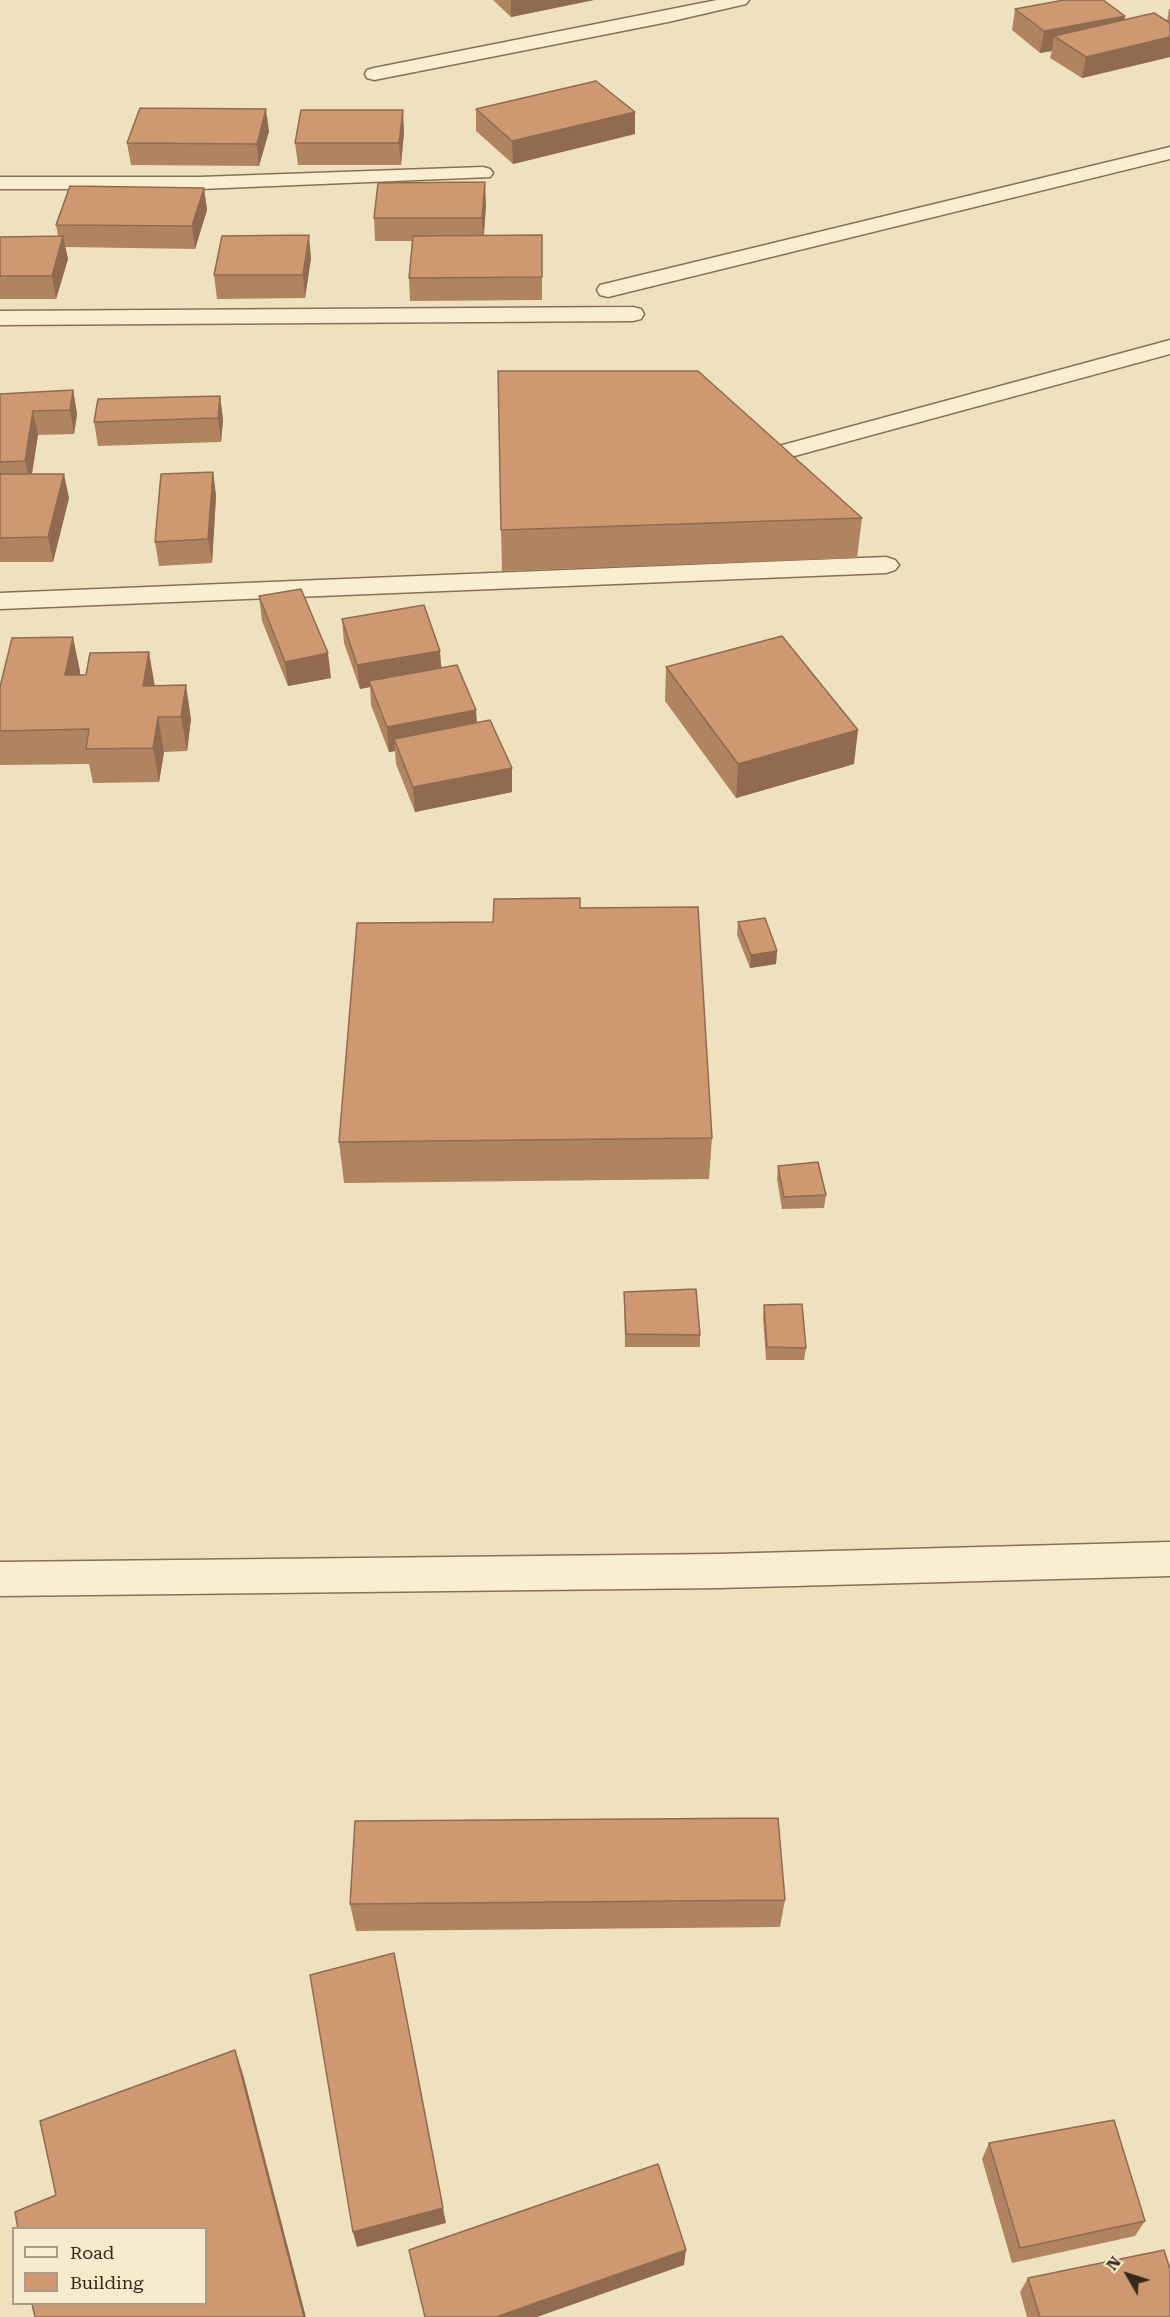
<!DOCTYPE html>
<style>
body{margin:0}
#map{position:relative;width:1170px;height:2317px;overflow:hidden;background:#efe1bd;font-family:"Roboto Serif",serif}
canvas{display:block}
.legend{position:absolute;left:12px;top:2227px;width:195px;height:78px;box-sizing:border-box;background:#f6ebcc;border:2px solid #a99d85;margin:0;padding:8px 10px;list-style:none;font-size:18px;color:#36281b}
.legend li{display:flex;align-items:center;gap:12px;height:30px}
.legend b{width:30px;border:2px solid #a99d85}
.north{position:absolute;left:1098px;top:2245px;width:60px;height:60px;-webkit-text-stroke:4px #f6ebcc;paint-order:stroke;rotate:309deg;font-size:16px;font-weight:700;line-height:24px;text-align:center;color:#36281b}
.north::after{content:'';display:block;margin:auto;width:21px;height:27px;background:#36281b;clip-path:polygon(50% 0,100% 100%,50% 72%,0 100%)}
</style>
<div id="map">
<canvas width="1170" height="2317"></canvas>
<ul class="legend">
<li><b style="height:8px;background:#faeed0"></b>Road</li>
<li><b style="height:16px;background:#ce9971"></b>Building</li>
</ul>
<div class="north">N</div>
</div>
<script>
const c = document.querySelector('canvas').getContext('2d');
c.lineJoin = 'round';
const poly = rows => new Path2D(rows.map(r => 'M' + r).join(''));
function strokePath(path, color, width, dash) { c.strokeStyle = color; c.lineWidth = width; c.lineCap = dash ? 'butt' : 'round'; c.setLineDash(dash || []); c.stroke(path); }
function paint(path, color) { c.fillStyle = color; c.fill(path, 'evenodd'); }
const minor = poly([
 [717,0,749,0,746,4,668,22,374,80,367,78,365,74,367,70,374,68,717,0],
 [1170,147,1170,159,608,297,600,295,597,290,600,285,1170,147],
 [483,167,490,169,493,173,490,177,200,189,0,189,0,177,200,177,483,167],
 [633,307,641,309,644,314,641,319,633,321,0,325,0,311,633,307],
 [1170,340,1170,354,776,461,768,459,764,454,768,449,1170,340],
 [886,557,895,560,899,565,895,570,886,573,0,609,0,593,886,557],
 [1170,1542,1170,1576,718,1588,0,1596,0,1562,718,1554,1170,1542]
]);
const wall = poly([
 [493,0,594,0,511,17],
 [1015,9,1125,16,1125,20,1167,21,1169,9,1170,9,1170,57,1082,78,1050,58,1052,51,1040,53,1012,30],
 [476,109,635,134,513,164,476,131],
 [269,131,259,166,131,165,127,143],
 [404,132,401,165,298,165,295,143],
 [204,188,207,210,195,249,65,247,68,259,56,299,0,299,0,237,58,236,56,225],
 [486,205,484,236,542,235,542,300,410,301,409,278,412,241,375,241,374,218],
 [311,258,305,298,217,299,214,275],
 [73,390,77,414,74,434,38,435,32,474,69,498,53,562,0,562,0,394],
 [220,396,223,420,221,442,98,446,94,422],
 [213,472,216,496,212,563,159,566,155,542],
 [862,518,857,558,502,571,501,530],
 [259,596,331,678,288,686,262,621],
 [342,619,441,667,477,723,512,792,415,812,396,764,395,751,389,752,371,705,370,687,360,689,344,643],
 [666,667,854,764,736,798,665,701],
 [80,671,80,675,155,686,191,719,187,751,164,752,159,782,93,783,89,764,0,765,0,687],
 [580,908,712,1138,709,1179,344,1183,339,1142,493,922],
 [738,922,777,951,776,964,750,968,737,935],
 [778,1166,826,1195,824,1208,782,1209,777,1179],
 [624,1292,700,1335,700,1347,625,1347],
 [764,1305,806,1348,804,1360,766,1360,763,1317],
 [785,1900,780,1927,356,1931,350,1904],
 [989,2143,1145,2221,1135,2236,1012,2263,982,2159],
 [1028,2278,1170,2317,1027,2317,1020,2292]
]);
const shadedWall = poly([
 [511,0,594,0,511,17],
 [1125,16,1122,38,1054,36,1052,51,1040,53,1044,31],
 [1170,37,1170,57,1082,78,1086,57],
 [266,109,269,131,259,166,257,144],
 [403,110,404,132,401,165,399,143],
 [635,112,635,134,513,164,512,141],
 [485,182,486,205,483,241,482,218],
 [204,188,207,210,195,249,192,226],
 [309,235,311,258,305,298,303,275],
 [63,236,68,259,56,299,52,276],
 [73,390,77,414,74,434,70,410],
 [220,396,223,420,221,442,218,418],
 [33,411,38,435,30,485,25,461],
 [213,472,216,496,212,563,208,539],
 [64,474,69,498,53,562,48,537],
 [73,637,80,671,73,710,65,675],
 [440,651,442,675,369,681,370,687,360,689,357,665],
 [149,652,155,687,143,686],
 [328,653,331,678,288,686,285,662],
 [186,685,191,719,187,751,181,717],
 [476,710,478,735,394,739,395,751,389,752,387,727],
 [158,717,164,752,159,782,153,748],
 [858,730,854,764,736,798,738,764],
 [512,768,512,792,415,812,413,787],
 [777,951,776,964,750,968,751,955],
 [235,2050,243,2074,306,2317,304,2317],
 [443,2208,446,2223,357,2247,353,2232],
 [686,2250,684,2265,537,2317,496,2317]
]);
const building = poly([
 [1064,0,1103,0,1125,16,1044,31,1015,9,1064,0],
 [1154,13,1170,23,1170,37,1086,57,1054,36,1154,13],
 [596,81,635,112,512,141,476,109,596,81],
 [140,108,266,109,257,144,127,143,140,108],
 [301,110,403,110,399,143,295,143,301,110],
 [485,182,482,218,374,218,378,183,485,182],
 [70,186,204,188,192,226,56,225,70,186],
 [309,235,303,275,214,275,222,236,309,235],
 [542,235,542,277,409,278,413,236,542,235],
 [63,236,52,276,0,276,0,237,63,236],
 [498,371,698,371,862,518,501,530,498,371],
 [73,390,70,410,33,411,25,461,0,462,0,394,73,390],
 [220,396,218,418,94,422,98,399,220,396],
 [213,472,208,539,155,542,161,474,213,472],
 [0,474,64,474,48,537,0,538,0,474],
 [301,589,328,653,285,662,259,596,301,589],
 [424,605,440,651,357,665,342,619,424,605],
 [782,636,858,730,738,764,666,667,782,636],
 [73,637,65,675,86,675,90,653,149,652,143,686,186,685,181,717,158,717,153,748,86,749,89,729,0,731,0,687,12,638,73,637],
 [457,665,476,710,387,727,369,681,457,665],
 [490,720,512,768,413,787,394,739,490,720],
 [580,898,580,908,698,907,712,1138,339,1142,357,923,493,922,494,899,580,898],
 [765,918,777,951,751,955,738,922,765,918],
 [818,1162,826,1195,784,1197,778,1166,818,1162],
 [696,1289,700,1335,626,1334,624,1292,696,1289],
 [802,1304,806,1348,767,1347,764,1305,802,1304],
 [778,1818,785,1900,350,1904,355,1821,778,1818],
 [394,1953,443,2208,353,2232,310,1975,394,1953],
 [235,2050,304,2317,35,2317,32,2304,206,2304,206,2229,18,2229,15,2212,56,2195,40,2121,235,2050],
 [1114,2120,1145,2221,1020,2248,989,2143,1114,2120],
 [658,2164,686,2250,496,2317,425,2317,409,2250,658,2164],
 [1164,2250,1170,2269,1170,2317,1040,2317,1028,2278,1164,2250]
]);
strokePath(minor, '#877156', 3);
paint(minor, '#faeed0');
paint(wall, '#b18461');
paint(shadedWall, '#906b4f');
paint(building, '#ce9971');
strokePath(building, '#906b4f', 1.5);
</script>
